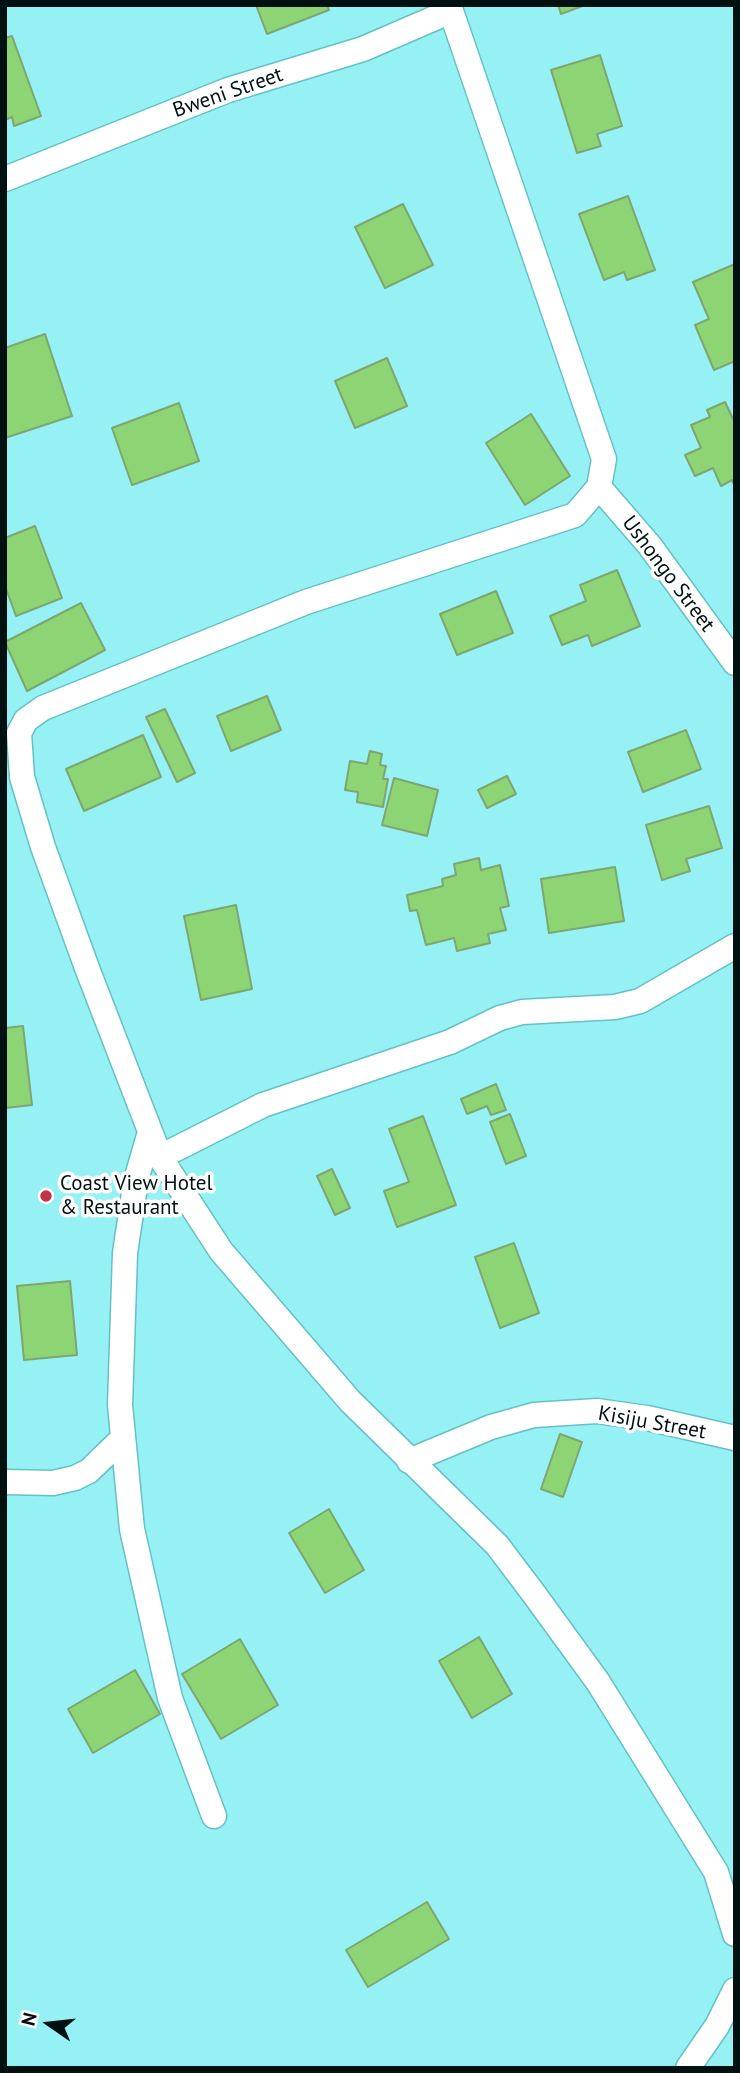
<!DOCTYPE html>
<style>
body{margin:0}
#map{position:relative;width:740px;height:2073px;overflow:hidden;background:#95f1f4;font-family:"PT Sans",sans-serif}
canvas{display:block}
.frame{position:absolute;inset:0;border:7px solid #011112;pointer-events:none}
.north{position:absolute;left:14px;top:1989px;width:70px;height:70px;-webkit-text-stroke:5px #fff;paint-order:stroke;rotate:284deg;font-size:19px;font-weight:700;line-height:28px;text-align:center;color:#011112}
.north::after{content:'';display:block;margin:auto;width:24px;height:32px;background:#011112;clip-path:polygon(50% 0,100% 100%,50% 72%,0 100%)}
</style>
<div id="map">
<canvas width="740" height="2073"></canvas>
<div class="frame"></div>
<div class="north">N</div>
</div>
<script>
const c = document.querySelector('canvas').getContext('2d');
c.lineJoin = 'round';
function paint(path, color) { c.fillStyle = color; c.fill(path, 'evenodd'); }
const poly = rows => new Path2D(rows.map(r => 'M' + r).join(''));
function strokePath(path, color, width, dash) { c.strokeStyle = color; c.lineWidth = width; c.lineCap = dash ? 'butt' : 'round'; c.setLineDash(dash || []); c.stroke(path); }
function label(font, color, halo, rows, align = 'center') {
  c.font = font + ' "PT Sans",sans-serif'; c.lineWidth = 7; c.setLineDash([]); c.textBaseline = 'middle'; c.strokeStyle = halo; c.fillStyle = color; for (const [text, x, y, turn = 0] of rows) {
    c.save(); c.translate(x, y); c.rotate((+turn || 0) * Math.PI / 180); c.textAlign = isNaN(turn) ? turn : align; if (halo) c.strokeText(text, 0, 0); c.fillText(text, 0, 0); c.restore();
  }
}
const building = poly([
 [256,5,327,5,329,10,267,34,256,5],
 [558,5,585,5,561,14,558,5],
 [12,36,41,116,14,126,12,117,5,120,5,38,12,36],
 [600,55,622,126,597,134,601,146,577,153,551,70,600,55],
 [628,196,655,270,627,280,624,272,604,280,579,214,628,196],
 [403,204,433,265,385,288,355,227,403,204],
 [735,264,735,361,714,370,695,325,709,319,693,282,735,264],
 [45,334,72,416,5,438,5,348,45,334],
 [387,358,407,406,355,428,335,381,387,358],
 [725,402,735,423,735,487,732,480,721,486,713,468,695,476,685,455,701,448,691,425,710,417,707,410,725,402],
 [179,403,199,461,132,485,112,428,179,403],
 [531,414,570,476,525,505,486,443,531,414],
 [35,526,62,598,16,616,5,586,5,538,35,526],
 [617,570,640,626,592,646,588,635,562,645,550,616,586,601,580,585,617,570],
 [496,591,513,633,457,655,440,614,496,591],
 [81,603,105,650,27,691,5,642,81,603],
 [267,696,281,730,231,751,217,716,267,696],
 [165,709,195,773,177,782,146,717,165,709],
 [686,730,701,769,643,792,628,752,686,730],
 [143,735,161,777,84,811,66,769,143,735],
 [370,751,382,754,380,765,386,766,383,779,388,779,383,807,357,802,358,792,345,790,350,761,367,764,370,751],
 [507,776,516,794,487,808,478,790,507,776],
 [394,778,438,790,427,836,382,825,394,778],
 [709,806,722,848,686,859,690,871,662,880,646,825,709,806],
 [479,858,481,870,500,865,509,906,500,908,506,930,488,934,490,943,457,951,454,938,426,945,417,910,410,911,407,895,443,886,442,879,456,875,454,864,479,858],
 [615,867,624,921,549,933,541,879,615,867],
 [236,905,252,989,201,1000,184,916,236,905],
 [23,1026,32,1105,5,1108,5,1028,23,1026],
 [496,1084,506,1110,491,1115,487,1106,467,1114,461,1099,496,1084],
 [510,1114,526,1156,506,1164,490,1122,510,1114],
 [423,1116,456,1205,397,1227,384,1191,409,1182,389,1129,423,1116],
 [332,1169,350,1208,335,1215,317,1176,332,1169],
 [514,1243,539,1313,500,1328,475,1257,514,1243],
 [70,1281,77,1355,24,1360,17,1286,70,1281],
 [560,1434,582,1442,563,1497,541,1489,560,1434],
 [329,1509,364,1570,325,1593,289,1533,329,1509],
 [479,1637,512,1694,472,1718,439,1661,479,1637],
 [240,1639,278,1705,221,1739,182,1674,240,1639],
 [135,1670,160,1714,93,1753,68,1709,135,1670],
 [427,1902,449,1939,368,1987,346,1950,427,1902]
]);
const minor = poly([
 [449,5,604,459,599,487,575,515,306,602,43,708,26,720,19,733,22,777,43,847,87,968,160,1157,221,1251,350,1401,497,1545,534,1594,598,1682,716,1872,735,1934],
 [5,179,228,90,363,49,451,11],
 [599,487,650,546,735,663],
 [150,1132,136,1180,125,1253,120,1405,132,1529,170,1698,214,1816],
 [160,1157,263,1105,450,1042,500,1018,522,1012,615,1007,640,1001,735,946],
 [409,1461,491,1427,534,1415,597,1411,647,1418,735,1438],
 [5,1482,53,1483,75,1478,89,1471,123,1438],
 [688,2068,717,2026,735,1990]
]);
const markers = [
 [46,1196,7,"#c33347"]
];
const streetNames = [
 ["Bweni Street",228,93,-19],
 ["Ushongo Street",668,574,53],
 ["Kisiju Street",652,1423,10]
];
const poiNames = [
 ["Coast View Hotel",60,1184],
 ["& Restaurant",60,1208]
];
paint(building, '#8dd574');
strokePath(building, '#7ea670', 2);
strokePath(minor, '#65c1c4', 27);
strokePath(minor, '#fff', 24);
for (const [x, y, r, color] of markers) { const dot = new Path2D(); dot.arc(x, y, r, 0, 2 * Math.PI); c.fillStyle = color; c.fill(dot); strokePath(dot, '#fff', 2.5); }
label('21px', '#011112', '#fff', streetNames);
label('21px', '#011112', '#fff', poiNames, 'left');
</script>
